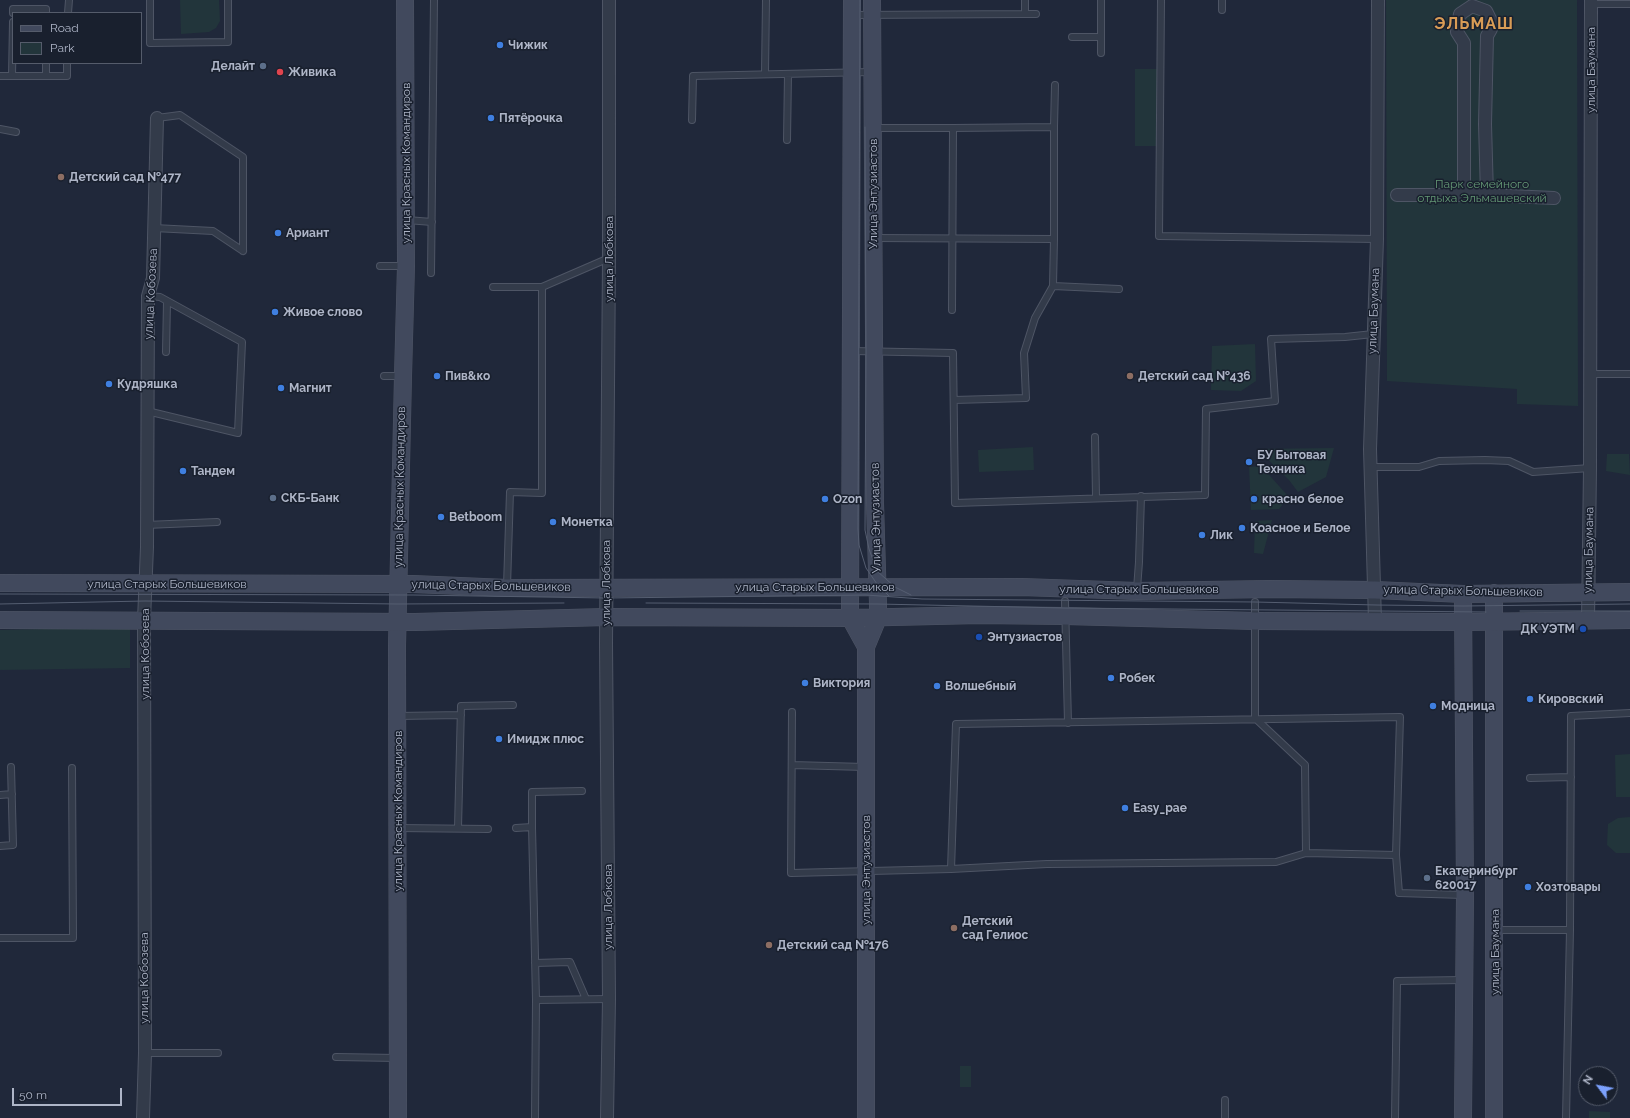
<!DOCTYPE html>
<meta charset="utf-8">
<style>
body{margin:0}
#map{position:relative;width:1630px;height:1118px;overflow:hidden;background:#20283a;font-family:Raleway,sans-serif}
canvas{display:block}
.legend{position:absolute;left:12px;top:12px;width:130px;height:52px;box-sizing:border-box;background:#19202e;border:1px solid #555c6b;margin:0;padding:5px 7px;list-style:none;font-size:12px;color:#aeb5c7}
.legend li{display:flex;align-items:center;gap:8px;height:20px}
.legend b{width:20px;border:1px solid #555c6b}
.north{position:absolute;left:1578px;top:1066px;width:40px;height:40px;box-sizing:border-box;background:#19202e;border:1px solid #555c6b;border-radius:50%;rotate:302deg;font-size:11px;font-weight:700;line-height:16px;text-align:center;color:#aeb5c7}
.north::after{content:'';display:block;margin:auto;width:14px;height:18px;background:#7ca1fd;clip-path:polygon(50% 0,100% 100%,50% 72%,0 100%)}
.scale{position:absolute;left:12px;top:1088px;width:110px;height:18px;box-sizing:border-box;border:2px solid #aeb5c7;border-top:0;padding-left:5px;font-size:12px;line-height:14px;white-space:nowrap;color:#aeb5c7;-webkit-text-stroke:3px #19202e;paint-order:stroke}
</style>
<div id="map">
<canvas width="1630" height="1118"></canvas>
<ul class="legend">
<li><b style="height:5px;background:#41495d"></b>Road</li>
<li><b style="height:11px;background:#22353b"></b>Park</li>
</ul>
<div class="north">N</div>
<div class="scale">50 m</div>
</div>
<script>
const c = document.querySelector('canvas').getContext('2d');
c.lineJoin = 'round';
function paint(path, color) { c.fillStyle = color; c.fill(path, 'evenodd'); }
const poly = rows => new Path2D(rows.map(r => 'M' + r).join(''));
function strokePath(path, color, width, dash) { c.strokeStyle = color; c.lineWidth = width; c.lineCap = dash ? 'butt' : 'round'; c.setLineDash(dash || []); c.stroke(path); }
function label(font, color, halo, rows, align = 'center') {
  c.font = font + ' Raleway,sans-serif'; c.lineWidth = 3; c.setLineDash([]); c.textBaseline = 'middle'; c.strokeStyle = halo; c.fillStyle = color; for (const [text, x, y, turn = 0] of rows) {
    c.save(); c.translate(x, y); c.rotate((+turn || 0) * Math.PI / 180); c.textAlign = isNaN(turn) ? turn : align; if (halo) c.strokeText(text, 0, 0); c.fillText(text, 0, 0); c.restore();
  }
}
const green = poly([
 [180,0,219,0,220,21,216,28,209,32,181,34],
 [1386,0,1577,0,1578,406,1517,404,1517,389,1387,381],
 [1135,69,1159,69,1159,146,1135,146],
 [1255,344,1256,381,1241,391,1211,390,1212,346],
 [1033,447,1034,470,979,472,978,450],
 [1334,448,1326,477,1298,492,1289,480,1257,449],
 [1607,454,1629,454,1630,475,1606,471],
 [1261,466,1289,497,1279,509,1251,510,1249,467],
 [1272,520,1263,554,1254,553,1255,521],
 [130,627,130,668,0,670,0,630],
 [1630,754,1630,797,1616,797,1615,755],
 [1630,817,1630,853,1616,853,1607,845,1608,824,1618,818],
 [960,1066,971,1066,971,1087,960,1087],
 [1589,1111,1610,1112,1610,1118,1589,1118]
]);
const lane = poly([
 [150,0,150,43,228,42,228,0],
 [1161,0,1159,236,1377,239],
 [1222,0,1222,10],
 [1591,4,1630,4],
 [13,13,13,9,46,9,46,13],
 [68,13,69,0],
 [1025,14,1036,14],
 [853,15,1025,14,1025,0],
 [1072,37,1101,37],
 [1101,53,1101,0],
 [765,74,766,0],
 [0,76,67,76,67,63],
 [12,76,13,22],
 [46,76,46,63],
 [157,118,180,115,243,157,243,251],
 [692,120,693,76,871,72],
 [1054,127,1055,85],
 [873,128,953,128],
 [0,129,16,132],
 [787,140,788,74],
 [407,220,432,222],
 [154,228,213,231,243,251],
 [874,238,1054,239],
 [380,266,405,266],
 [431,273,434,0],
 [1053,286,1119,289],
 [493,287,542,287],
 [952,310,953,128,1054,127,1054,239,1053,286,1035,318,1024,353,1026,398,954,400],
 [853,351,953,353,955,503,1205,495,1206,409,1275,401,1271,339,1345,337,1373,334],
 [166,352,167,301],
 [1591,374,1630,374],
 [384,376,401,376],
 [147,411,238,433,242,342,160,297,148,296],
 [1095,437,1096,498],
 [1370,467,1419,467,1439,461,1485,460,1509,461,1533,472,1590,468],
 [146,525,217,522],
 [507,586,510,492,542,493,542,287,609,258],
 [1137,589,1139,562,1141,496],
 [1065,601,1068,723],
 [1255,602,1255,718,1305,765,1306,853],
 [792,712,791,873,951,869,1047,864,1276,862,1306,853,1396,855],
 [398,716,461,715],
 [792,765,865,767],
 [1530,778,1571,777],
 [0,795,12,794],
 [532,827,532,792,582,791],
 [398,828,488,829],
 [458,828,461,706,513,705],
 [516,828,532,827,536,1000,535,1118],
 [0,846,13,845,11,767],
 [951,869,956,724,1400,717,1396,855,1399,893,1463,895],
 [1495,930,1570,930],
 [0,938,73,938,72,768],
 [535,963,570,962,586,999],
 [536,1000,609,999],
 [145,1053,218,1053],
 [336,1057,397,1058],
 [1225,1100,1225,1118],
 [1395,1118,1397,981,1463,980],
 [1566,1118,1570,930,1571,716,1630,713]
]);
const street = poly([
 [1472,6,1486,11,1491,21,1491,29,1487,36,1485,124,1487,195],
 [1397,195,1487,195,1554,198],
 [1464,195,1464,43,1457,32,1460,14,1472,6],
 [1375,621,1370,449,1377,239,1378,0],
 [1588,621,1590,468,1591,0],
 [143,1118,145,1053,144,620,147,547,148,296,153,278,157,118],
 [607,1118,609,999,606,643,609,258,609,0]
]);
const secondary = poly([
 [852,0,850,618,866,647],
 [0,583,413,584,507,588,1022,587,1137,591,1271,589,1375,590,1463,594,1630,592],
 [1463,594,1465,895,1463,1118],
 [0,620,415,622,606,617,850,618,979,615,1065,616,1255,621,1463,622,1630,620],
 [398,1118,397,646,403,376,406,266,405,0],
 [866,1118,866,647,878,618,878,604,875,503,872,0],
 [1494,1118,1494,593]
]);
const tram = poly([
 [860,0,858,529,859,545,866,568,877,584,889,596],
 [865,127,866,352,865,530,869,549,877,571,895,587,911,595],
 [0,594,413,595,606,598,866,595,922,599,1255,602,1376,605,1463,606,1630,604],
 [646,603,878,604,1065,608,1486,612],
 [0,604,145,601,398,604,564,603],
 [1520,611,1630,611]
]);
const markers = [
 [500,45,4,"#3f7fe0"],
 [263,66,4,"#5c6f8a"],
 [280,72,4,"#e0444e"],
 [491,118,4,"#3f7fe0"],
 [61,177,4,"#8d6e63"],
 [278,233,4,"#3f7fe0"],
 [275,312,4,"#3f7fe0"],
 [437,376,4,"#3f7fe0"],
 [1130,376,4,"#8d6e63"],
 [109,384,4,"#3f7fe0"],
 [281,388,4,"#3f7fe0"],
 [1249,462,4,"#3f7fe0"],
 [183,471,4,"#3f7fe0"],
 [273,498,4,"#5c6f8a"],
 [825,499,4,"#3f7fe0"],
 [1254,499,4,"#3f7fe0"],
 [441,517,4,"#3f7fe0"],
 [553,522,4,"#3f7fe0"],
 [1242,528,4,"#3f7fe0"],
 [1202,535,4,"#3f7fe0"],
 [1583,629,4,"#1a4fb4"],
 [979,637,4,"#1a4fb4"],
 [1111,678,4,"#3f7fe0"],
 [805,683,4,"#3f7fe0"],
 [937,686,4,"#3f7fe0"],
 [1530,699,4,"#3f7fe0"],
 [1433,706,4,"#3f7fe0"],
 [499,739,4,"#3f7fe0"],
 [1125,808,4,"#3f7fe0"],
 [1427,878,4,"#5c6f8a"],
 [1528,887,4,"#3f7fe0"],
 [954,928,4,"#8d6e63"],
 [769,945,4,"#8d6e63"]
];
const poiNames = [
 ["Чижик",508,45],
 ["Делайт",255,66,"right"],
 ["Живика",288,72],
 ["Пятёрочка",499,118],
 ["Детский сад №477",69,177],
 ["Ариант",286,233],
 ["Живое слово",283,312],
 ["Пив&ко",445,376],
 ["Детский сад №436",1138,376],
 ["Кудряшка",117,384],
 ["Магнит",289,388],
 ["БУ Бытовая",1257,455],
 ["Техника",1257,469],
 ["Тандем",191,471],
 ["СКБ-Банк",281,498],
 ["Ozon",833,499],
 ["красно белое",1262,499],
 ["Betboom",449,517],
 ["Монетка",561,522],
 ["Коасное и Белое",1250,528],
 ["Лик",1210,535],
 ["ДК УЭТМ",1575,629,"right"],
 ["Энтузиастов",987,637],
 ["Робек",1119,678],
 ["Виктория",813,683],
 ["Волшебный",945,686],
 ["Кировский",1538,699],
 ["Модница",1441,706],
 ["Имидж плюс",507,739],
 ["Easy_pae",1133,808],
 ["Екатеринбург",1435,871],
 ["620017",1435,885],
 ["Хозтовары",1536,887],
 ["Детский",962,921],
 ["сад Гелиос",962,935],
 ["Детский сад №176",777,945]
];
const streetNames = [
 ["улица Баумана",1591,70,-90],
 ["улица Красных Командиров",406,163,-90],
 ["Улица Энтузиастов",873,194,-90],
 ["улица Лобкова",609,259,-90],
 ["улица Кобозева",151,294,-87],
 ["улица Баумана",1374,311,-88],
 ["улица Красных Командиров",400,487,-89],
 ["Улица Энтузиастов",876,518,-91],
 ["улица Баумана",1589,550,-89],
 ["улица Лобкова",606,583,-90],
 ["улица Старых Большевиков",167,584],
 ["улица Старых Большевиков",491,586,1],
 ["улица Старых Большевиков",815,587],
 ["улица Старых Большевиков",1139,589],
 ["улица Старых Большевиков",1463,591,1],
 ["улица Кобозева",145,654,-90],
 ["улица Красных Командиров",398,811,-90],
 ["улица Энтузиастов",866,870,-90],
 ["улица Лобкова",608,907,-90],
 ["улица Баумана",1495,952,-90],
 ["улица Кобозева",144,978,-90]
];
const parkNames = [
 ["Парк семейного",1482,184],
 ["отдыха Эльмашевский",1482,198]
];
const districtNames = [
 ["ЭЛЬМАШ",1474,24]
];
paint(green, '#22353b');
strokePath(lane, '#4e5565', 8);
strokePath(street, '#4e5565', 14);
strokePath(secondary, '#4e5565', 18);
strokePath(lane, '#333b4a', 6);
strokePath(street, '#333b4a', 12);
strokePath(secondary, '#41495d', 17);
strokePath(tram, '#555e71', 1);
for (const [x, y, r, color] of markers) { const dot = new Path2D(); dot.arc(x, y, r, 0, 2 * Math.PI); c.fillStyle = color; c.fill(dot); strokePath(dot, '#19202e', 1.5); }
label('bold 12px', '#aeb5c7', '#19202e', poiNames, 'left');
label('12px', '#aeb5c7', '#19202e', streetNames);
label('12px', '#649875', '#19202e', parkNames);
c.letterSpacing = '1px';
label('bold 16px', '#d99c56', '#19202e', districtNames);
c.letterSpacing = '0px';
</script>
